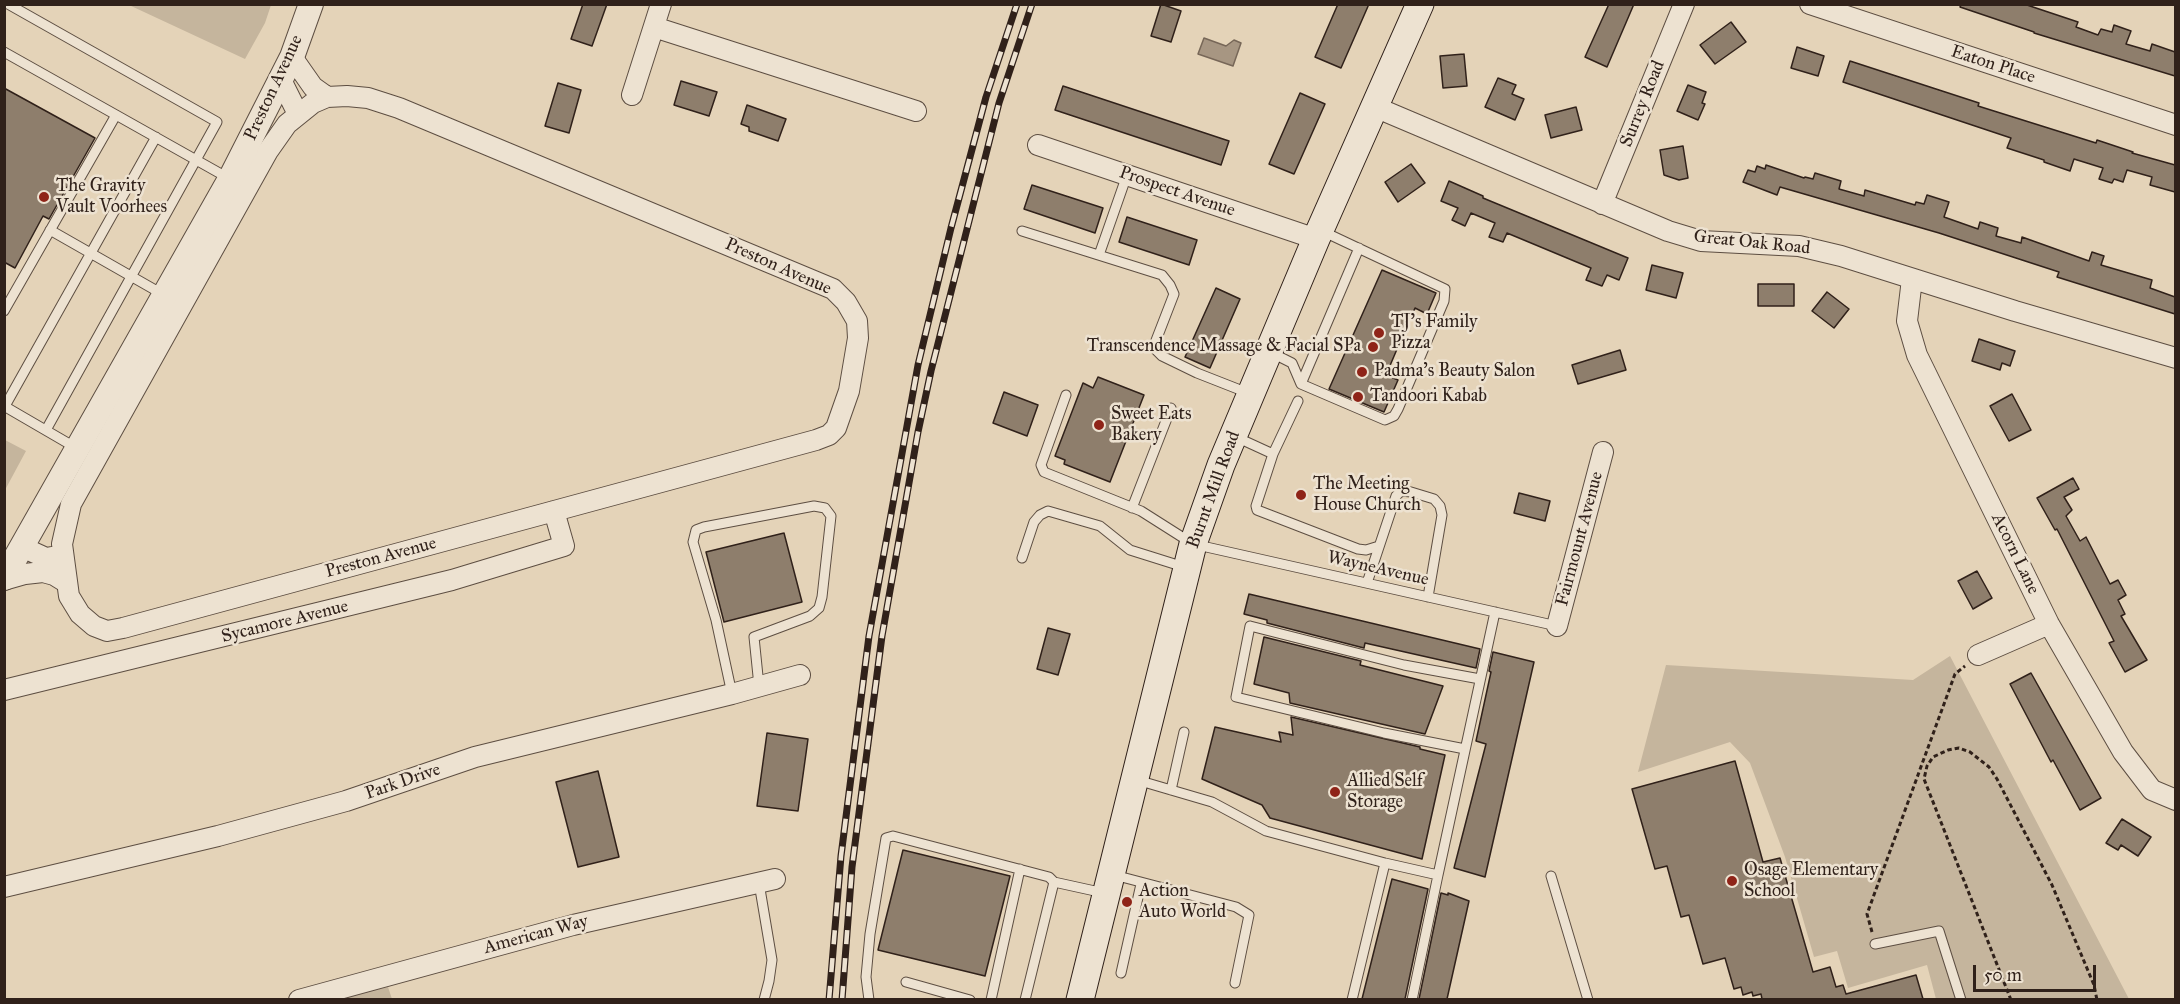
<!DOCTYPE html>
<style>
body{margin:0}
#map{position:relative;width:2180px;height:1004px;overflow:hidden;background:#e4d3b8;font-family:"IM FELL Great Primer",serif}
canvas{display:block}
.frame{position:absolute;inset:0;border:6px solid #30211a;pointer-events:none}
.scale{position:absolute;left:1973px;top:965px;width:123px;height:27px;box-sizing:border-box;border:3px solid #30211a;border-top:0;padding-left:8px;font-size:18px;line-height:21px;white-space:nowrap;color:#30211a;-webkit-text-stroke:4px #ede2d1;paint-order:stroke}
</style>
<div id="map">
<canvas width="2180" height="1004"></canvas>
<div class="frame"></div>
<div class="scale">50 m</div>
</div>
<script>
const c = document.querySelector('canvas').getContext('2d');
c.lineJoin = 'round';
function paint(path, color) { c.fillStyle = color; c.fill(path, 'evenodd'); }
const poly = rows => new Path2D(rows.map(r => 'M' + r).join(''));
function strokePath(path, color, width, dash) { c.strokeStyle = color; c.lineWidth = width; c.lineCap = dash ? 'butt' : 'round'; c.setLineDash(dash || []); c.stroke(path); }
function label(font, color, halo, rows, align = 'center') {
  c.font = font + ' "IM FELL Great Primer",serif'; c.lineWidth = 5; c.setLineDash([]); c.textBaseline = 'middle'; c.strokeStyle = halo; c.fillStyle = color; for (const [text, x, y, turn = 0] of rows) {
    c.save(); c.translate(x, y); c.rotate((+turn || 0) * Math.PI / 180); c.textAlign = isNaN(turn) ? turn : align; if (halo) c.strokeText(text, 0, 0); c.fillText(text, 0, 0); c.restore();
  }
}
const green = poly([
 [129,5,271,4,271,5,265,23,245,59],
 [5,440,26,451,5,490],
 [1950,656,2129,999,1936,999,1927,965,1848,988,1837,951,1814,957,1785,857,1750,763,1730,742,1638,772,1666,665,1913,680],
 [388,987,392,999,331,1000]
]);
const water = poly([
 [1204,38,1226,46,1234,40,1241,43,1233,66,1198,54,1204,38]
]);
const building = poly([
 [583,4,607,4,592,46,571,39,583,4],
 [1161,4,1181,11,1171,42,1151,36,1161,4],
 [1338,4,1369,4,1341,68,1315,57,1338,4],
 [1609,4,1634,4,1607,67,1585,57,1609,4],
 [1961,4,2024,4,2078,22,2076,27,2098,35,2101,29,2112,32,2114,25,2131,31,2126,44,2150,51,2152,44,2175,52,2175,76,2034,33,2034,32,1960,7,1961,4],
 [1731,22,1746,42,1715,64,1700,45,1731,22],
 [1797,47,1824,56,1818,76,1791,68,1797,47],
 [1464,54,1467,86,1443,88,1440,56,1464,54],
 [1850,61,1979,103,1978,106,2096,143,2097,140,2133,152,2132,153,2175,165,2175,192,2150,185,2152,177,2127,170,2123,182,2114,179,2112,183,2099,179,2103,168,2074,159,2070,171,2044,162,2044,160,2007,148,2011,138,1843,82,1850,61],
 [1498,78,1516,85,1512,94,1524,99,1515,120,1485,107,1498,78],
 [681,81,717,92,709,116,674,105,681,81],
 [558,83,581,90,569,133,545,126,558,83],
 [1688,85,1706,92,1702,103,1705,104,1698,120,1677,111,1688,85],
 [1063,86,1229,141,1221,165,1055,110,1063,86],
 [4,88,95,138,49,219,43,216,15,268,4,262,4,88],
 [1300,93,1325,104,1294,174,1269,164,1300,93],
 [747,105,786,119,778,141,749,131,749,127,741,124,747,105],
 [1576,107,1582,130,1551,138,1545,115,1576,107],
 [1683,146,1688,178,1679,180,1664,175,1660,150,1683,146],
 [1411,164,1425,183,1398,202,1385,182,1411,164],
 [1766,165,1804,178,1805,177,1813,179,1815,173,1841,181,1839,189,1864,196,1865,190,1915,205,1916,202,1924,204,1927,195,1949,202,1944,217,1978,229,1980,222,1998,228,1996,236,2021,243,2022,237,2089,261,2092,252,2104,256,2101,265,2152,280,2150,288,2175,297,2175,314,2057,277,2059,272,1939,233,1780,187,1777,195,1743,182,1748,170,1755,172,1757,166,1765,169,1766,165],
 [1449,181,1483,196,1483,198,1628,258,1619,280,1607,275,1602,286,1586,280,1591,268,1507,233,1503,242,1489,237,1495,223,1471,213,1465,226,1452,220,1458,208,1441,201,1449,181],
 [1032,185,1103,208,1095,233,1024,209,1032,185],
 [1127,217,1197,240,1189,265,1119,242,1127,217],
 [1652,265,1683,273,1676,298,1646,290,1652,265],
 [1382,270,1436,293,1427,314,1415,308,1403,335,1386,375,1398,380,1384,412,1329,389,1382,270],
 [1758,284,1794,284,1794,306,1758,306,1758,284],
 [1216,288,1240,299,1210,368,1185,357,1216,288],
 [1827,292,1849,309,1834,328,1812,311,1827,292],
 [1979,339,2015,351,2010,366,2002,363,2000,370,1972,361,1979,339],
 [1620,350,1626,370,1578,384,1572,365,1620,350],
 [1098,377,1144,395,1110,482,1064,464,1065,460,1055,456,1083,383,1093,388,1098,377],
 [1004,392,1038,405,1027,436,993,423,1004,392],
 [2012,394,2031,430,2009,441,1990,406,2012,394],
 [2073,478,2079,489,2064,497,2072,510,2066,516,2080,541,2086,537,2110,584,2118,580,2126,595,2118,600,2125,614,2121,616,2147,660,2125,672,2109,643,2114,641,2057,529,2055,530,2037,498,2073,478],
 [1519,493,1550,501,1545,521,1514,513,1519,493],
 [784,533,802,602,724,622,706,552,784,533],
 [1977,571,1992,598,1973,609,1958,581,1977,571],
 [1249,594,1480,649,1476,668,1365,643,1364,648,1267,623,1267,620,1244,614,1249,594],
 [1048,628,1070,634,1058,675,1037,669,1048,628],
 [1264,637,1361,661,1360,665,1443,686,1425,734,1290,703,1289,693,1254,684,1264,637],
 [1493,652,1534,662,1485,877,1454,868,1486,744,1476,741,1491,672,1489,671,1493,652],
 [2031,673,2101,798,2080,810,2053,760,2051,762,2010,684,2031,673],
 [1291,717,1420,747,1420,749,1445,755,1422,859,1270,818,1262,805,1202,779,1215,727,1281,742,1279,732,1293,735,1291,717],
 [767,733,808,739,798,811,757,806,767,733],
 [1735,761,1763,862,1780,858,1813,972,1830,967,1836,987,1843,985,1846,994,1916,975,1923,999,1762,999,1761,994,1753,996,1752,992,1743,995,1741,987,1734,989,1725,958,1703,964,1689,915,1681,917,1667,866,1655,869,1632,789,1735,761],
 [598,771,619,857,578,867,556,782,598,771],
 [2122,819,2151,837,2138,856,2121,845,2118,850,2106,843,2122,819],
 [903,850,1010,876,985,976,878,950,903,850],
 [1392,879,1428,889,1405,999,1362,999,1392,879],
 [1441,893,1448,895,1448,893,1469,901,1447,999,1419,999,1441,893]
]);
const path = poly([
 [1872,932,1867,914,1955,674,1965,666],
 [2011,1000,1924,779,1927,766,1933,757,1948,750,1959,748,1970,752,1989,767,1997,779,2052,885,2094,985,2097,1000]
]);
const service = poly([
 [8,4,217,122,46,430],
 [4,52,230,179],
 [50,230,164,295],
 [1022,231,1162,275,1170,285,1174,294,1155,343,1156,350,1162,356,1197,373,1248,393],
 [1099,255,1127,175],
 [4,311,116,115],
 [1270,352,1292,363,1301,384,1385,420,1394,416,1398,409,1444,301,1445,289,1322,231],
 [1301,384,1359,248],
 [1066,395,1041,465,1044,472,1141,511,1193,544,1557,626],
 [4,406,78,449],
 [5,406,156,137],
 [1236,437,1273,454,1256,506,1257,510,1358,549,1366,550,1379,546],
 [1273,454,1298,401],
 [1132,508,1171,408],
 [1022,558,1034,522,1040,515,1048,511,1100,526,1130,550,1184,567],
 [1367,583,1396,496,1401,491,1411,492,1434,499,1440,506,1442,515,1428,597],
 [732,694,716,620,693,542,696,530,704,527,814,506,825,508,831,516,822,597,819,608,810,616,754,637,759,686],
 [1465,749,1384,733,1236,697,1250,626,1404,665,1480,679],
 [1137,780,1212,802,1266,831,1385,863,1438,875,1495,612],
 [1171,790,1184,732],
 [1114,875,1236,907,1249,915,1235,983],
 [1551,876,1588,1000],
 [759,883,772,960,769,981,764,1000],
 [1875,944,1939,931,1961,1000],
 [1121,973,1141,884],
 [906,982,970,1000],
 [869,1000,866,977,870,934,886,838,893,836,1049,877,1054,882,1104,893],
 [991,1000,1020,869],
 [1025,1000,1054,882],
 [1352,1000,1385,863],
 [1412,1000,1438,875]
]);
const minor = poly([
 [1810,4,2176,125],
 [654,27,916,111],
 [292,57,313,87,327,97],
 [281,80,298,114],
 [632,95,661,4],
 [347,96,368,98,399,108,833,289,846,302,857,321,858,338,849,391,836,428,829,435,816,440,123,628,107,631,94,626,80,614,69,596,62,544,71,504,268,151,287,124,313,103,327,97,347,96],
 [1375,107,1668,231,1701,241,1799,246,1841,256,2015,311,2176,358],
 [1038,145,1316,239],
 [1602,204,1684,4],
 [1912,279,1907,321,1917,355,2049,624,2123,752,2152,790,2176,800],
 [22,547,46,558,63,555],
 [4,580,25,574,43,572,54,575,67,583],
 [1557,626,1603,452],
 [1978,655,2049,624],
 [4,690,452,580,564,546,554,511],
 [4,887,218,836,346,801,475,757,732,694,800,675],
 [299,1000,573,925,775,879]
]);
const tertiary = poly([
 [4,578,230,179,292,57,311,4]
]);
const secondary = poly([
 [1080,1000,1193,544,1221,465,1316,239,1420,4]
]);
const rail = poly([
 [829,1000,841,856,869,636,918,365,951,228,986,97,1017,4],
 [842,1000,852,867,882,636,918,432,931,371,999,103,1032,4]
]);
const markers = [
 [44,197,6,"#8f2418"],
 [1379,333,6,"#8f2418"],
 [1373,347,6,"#8f2418"],
 [1362,372,6,"#8f2418"],
 [1358,397,6,"#8f2418"],
 [1099,425,6,"#8f2418"],
 [1301,495,6,"#8f2418"],
 [1335,792,6,"#8f2418"],
 [1732,881,6,"#8f2418"],
 [1127,902,6,"#8f2418"]
];
const streetNames = [
 ["Eaton Place",1993,65,18],
 ["Preston Avenue",274,88,-65],
 ["Surrey Road",1643,104,-68],
 ["Prospect Avenue",1177,192,19],
 ["Great Oak Road",1752,243,6],
 ["Preston Avenue",778,267,24],
 ["Burnt Mill Road",1214,490,-70],
 ["Fairmount Avenue",1580,539,-75],
 ["Acorn Lane",2015,554,64],
 ["Preston Avenue",381,558,-15],
 ["WayneAvenue",1378,569,13],
 ["Sycamore Avenue",285,622,-14],
 ["Park Drive",403,782,-19],
 ["American Way",536,935,-15]
];
const poiNames = [
 ["The Gravity",56,187],
 ["Vault Voorhees",56,208],
 ["TJ's Family",1391,323],
 ["Pizza",1391,344],
 ["Transcendence Massage & Facial SPa",1361,347,"right"],
 ["Padma's Beauty Salon",1374,372],
 ["Tandoori Kabab",1370,397],
 ["Sweet Eats",1111,415],
 ["Bakery",1111,436],
 ["The Meeting",1313,485],
 ["House Church",1313,506],
 ["Allied Self",1347,782],
 ["Storage",1347,803],
 ["Osage Elementary",1744,871],
 ["School",1744,892],
 ["Action",1139,892],
 ["Auto World",1139,913]
];
paint(green, '#c5b59d');
paint(water, '#a79682');
strokePath(water, '#776758', 1.5);
paint(building, '#8e7e6c');
strokePath(building, '#30211a', 1.5);
strokePath(service, '#5d4e42', 11);
strokePath(minor, '#5d4e42', 22);
strokePath(tertiary, '#5d4e42', 26);
strokePath(secondary, '#30211a', 29);
strokePath(path, '#30211a', 3, [4.5, 3]);
strokePath(service, '#ede2d1', 9);
strokePath(minor, '#ede2d1', 20);
strokePath(tertiary, '#ede2d1', 24);
strokePath(secondary, '#ede2d1', 27);
strokePath(rail, '#30211a', 7);
strokePath(rail, '#ede2d1', 4.5, [14]);
for (const [x, y, r, color] of markers) { const dot = new Path2D(); dot.arc(x, y, r, 0, 2 * Math.PI); c.fillStyle = color; c.fill(dot); strokePath(dot, '#ede2d1', 2); }
label('18px', '#30211a', '#ede2d1', streetNames);
label('18px', '#30211a', '#ede2d1', poiNames, 'left');
</script>
